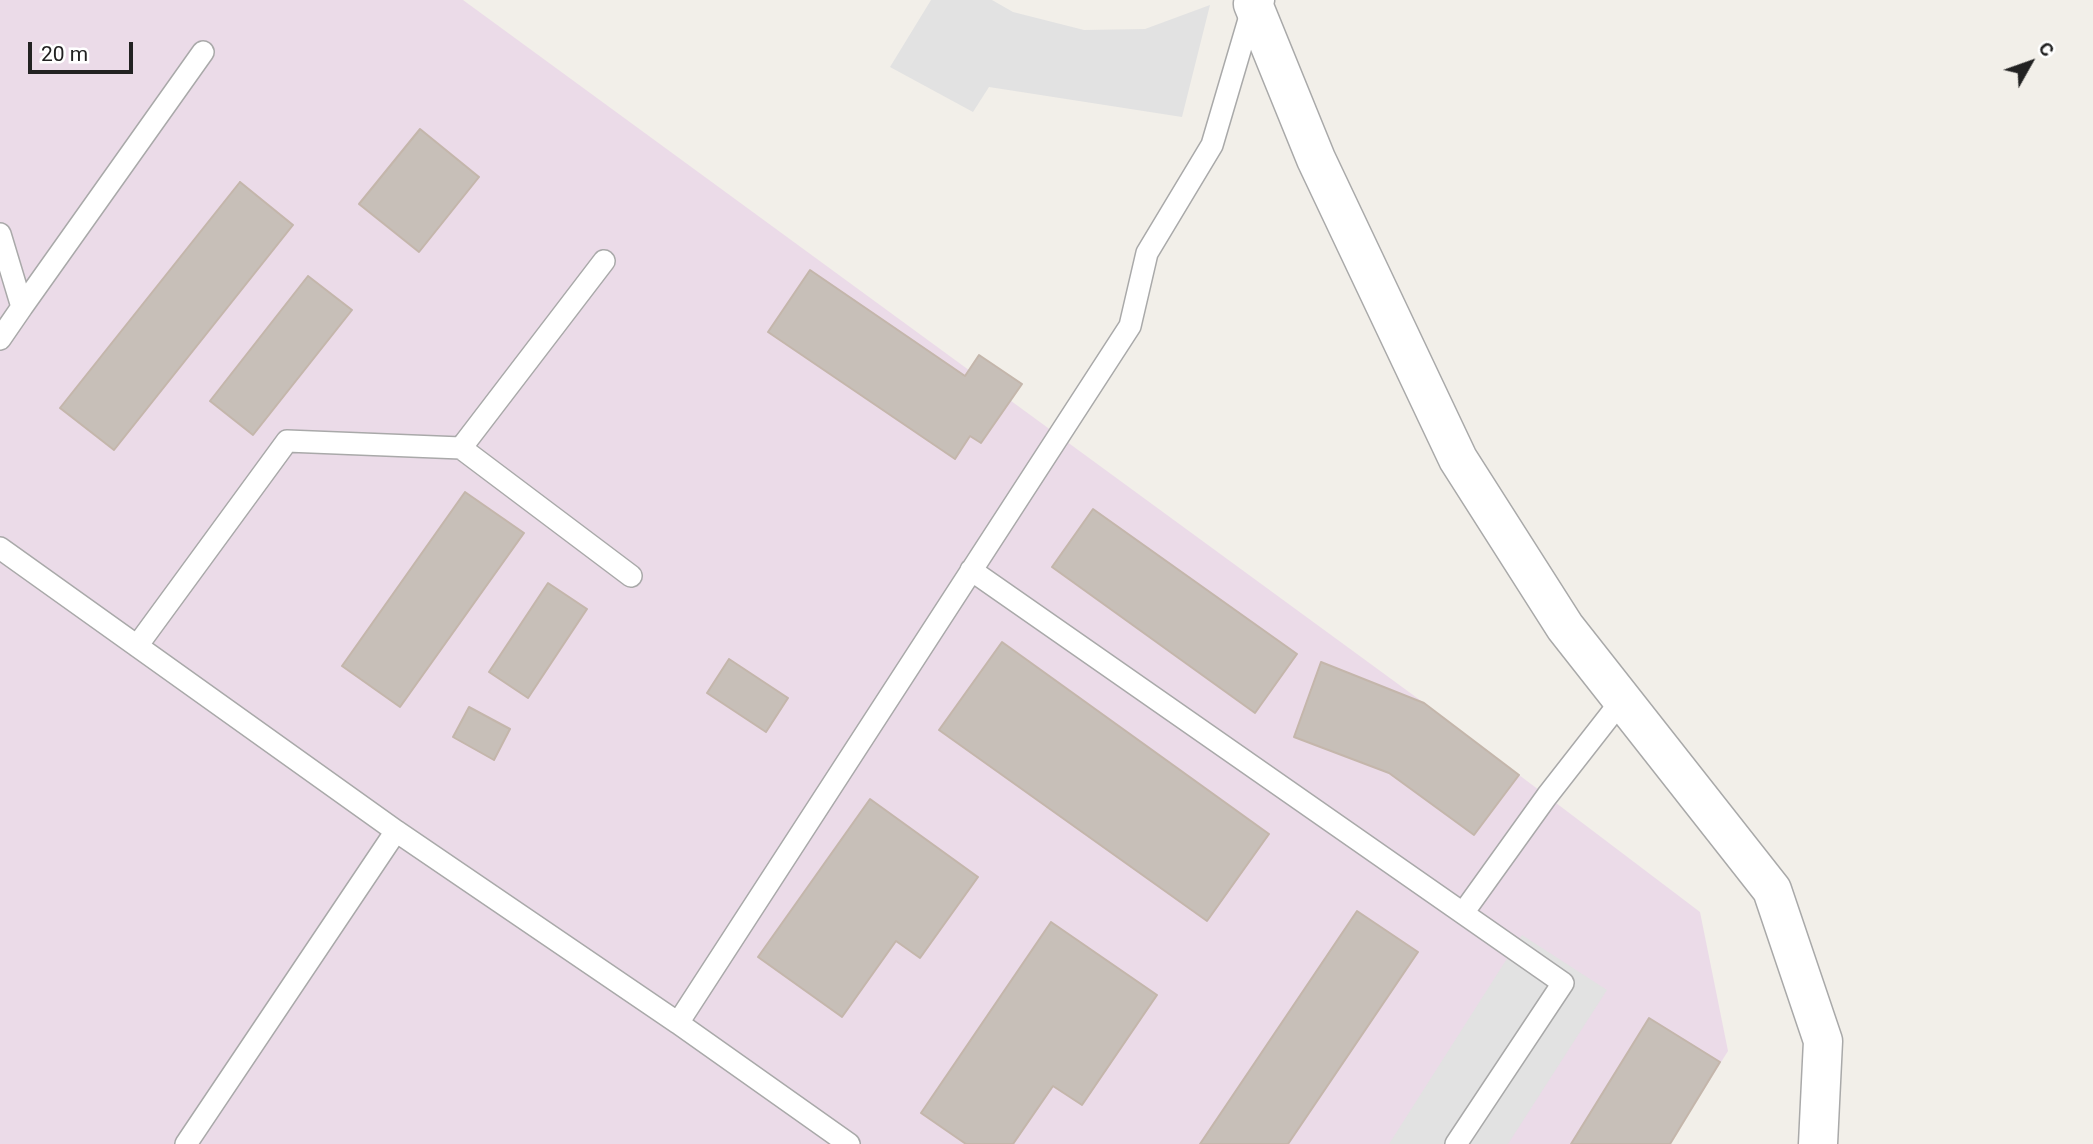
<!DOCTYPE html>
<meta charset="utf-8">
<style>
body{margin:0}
#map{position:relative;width:2093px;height:1144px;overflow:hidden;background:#f2efe9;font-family:Roboto,sans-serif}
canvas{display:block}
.north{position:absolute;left:1995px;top:28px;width:70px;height:70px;-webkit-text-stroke:5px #fff;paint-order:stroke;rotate:50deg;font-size:19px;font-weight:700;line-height:28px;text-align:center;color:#222}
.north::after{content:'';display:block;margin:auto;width:24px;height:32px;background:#222;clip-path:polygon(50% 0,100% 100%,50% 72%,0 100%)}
.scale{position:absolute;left:28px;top:42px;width:105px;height:32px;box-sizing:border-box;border:4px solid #222;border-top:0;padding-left:9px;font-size:21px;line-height:24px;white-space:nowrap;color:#222;-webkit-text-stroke:5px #fff;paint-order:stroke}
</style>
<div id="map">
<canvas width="2093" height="1144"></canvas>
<div class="north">С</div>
<div class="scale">20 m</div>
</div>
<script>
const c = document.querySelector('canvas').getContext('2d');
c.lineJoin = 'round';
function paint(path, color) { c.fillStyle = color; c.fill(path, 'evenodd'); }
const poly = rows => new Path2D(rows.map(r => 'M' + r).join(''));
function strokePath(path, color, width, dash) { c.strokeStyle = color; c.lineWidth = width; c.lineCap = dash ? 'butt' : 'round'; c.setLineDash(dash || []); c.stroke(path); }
const industrial = poly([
 [0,0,463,0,1424,703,1700,912,1728,1051,1670,1144,0,1144]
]);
const parking = poly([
 [931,0,992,0,1013,12,1084,30,1145,29,1210,5,1182,117,989,87,973,112,890,67],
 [1522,935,1607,990,1508,1144,1389,1144]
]);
const building = poly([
 [420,129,479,177,419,252,359,204,420,129],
 [240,182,293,225,114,450,60,408,240,182],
 [810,270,965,376,979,355,1022,384,981,443,970,436,955,459,768,332,810,270],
 [308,276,352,310,253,435,210,401,308,276],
 [465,492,524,533,400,707,342,666,465,492],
 [1093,509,1297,654,1255,713,1052,567,1093,509],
 [548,583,587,609,528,698,489,672,548,583],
 [1002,642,1269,834,1207,921,939,730,1002,642],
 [729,659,788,698,766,732,707,693,729,659],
 [1321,662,1424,703,1519,775,1474,835,1389,773,1294,737,1321,662],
 [469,707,510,729,494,760,453,737,469,707],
 [870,799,978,877,920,958,896,941,842,1017,758,957,870,799],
 [1357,911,1418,952,1288,1144,1200,1144,1357,911],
 [1051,922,1157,995,1082,1105,1053,1086,1013,1144,966,1144,921,1113,1051,922],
 [1649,1018,1720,1062,1670,1144,1571,1144,1649,1018]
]);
const service = poly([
 [0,234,22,307,0,339],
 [22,307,203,52],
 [461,448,604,261],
 [0,548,396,831,678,1023],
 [971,570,1563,983,1456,1144],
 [137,646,287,441,461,448,631,576],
 [1463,913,1547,796,1622,700],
 [186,1144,396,831],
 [849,1144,678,1023,1130,326,1147,253,1212,145,1253,6]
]);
const tertiary = poly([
 [1255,0,1253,4,1316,159,1458,459,1565,627,1772,890,1823,1041,1818,1144]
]);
paint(industrial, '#ebdbe8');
paint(parking, '#e2e2e2');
paint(building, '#c7bfb8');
strokePath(building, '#c4b6ab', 2);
strokePath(service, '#a9a9a9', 24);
strokePath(tertiary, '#a9a9a9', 41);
strokePath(service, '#fff', 21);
strokePath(tertiary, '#fff', 38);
</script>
